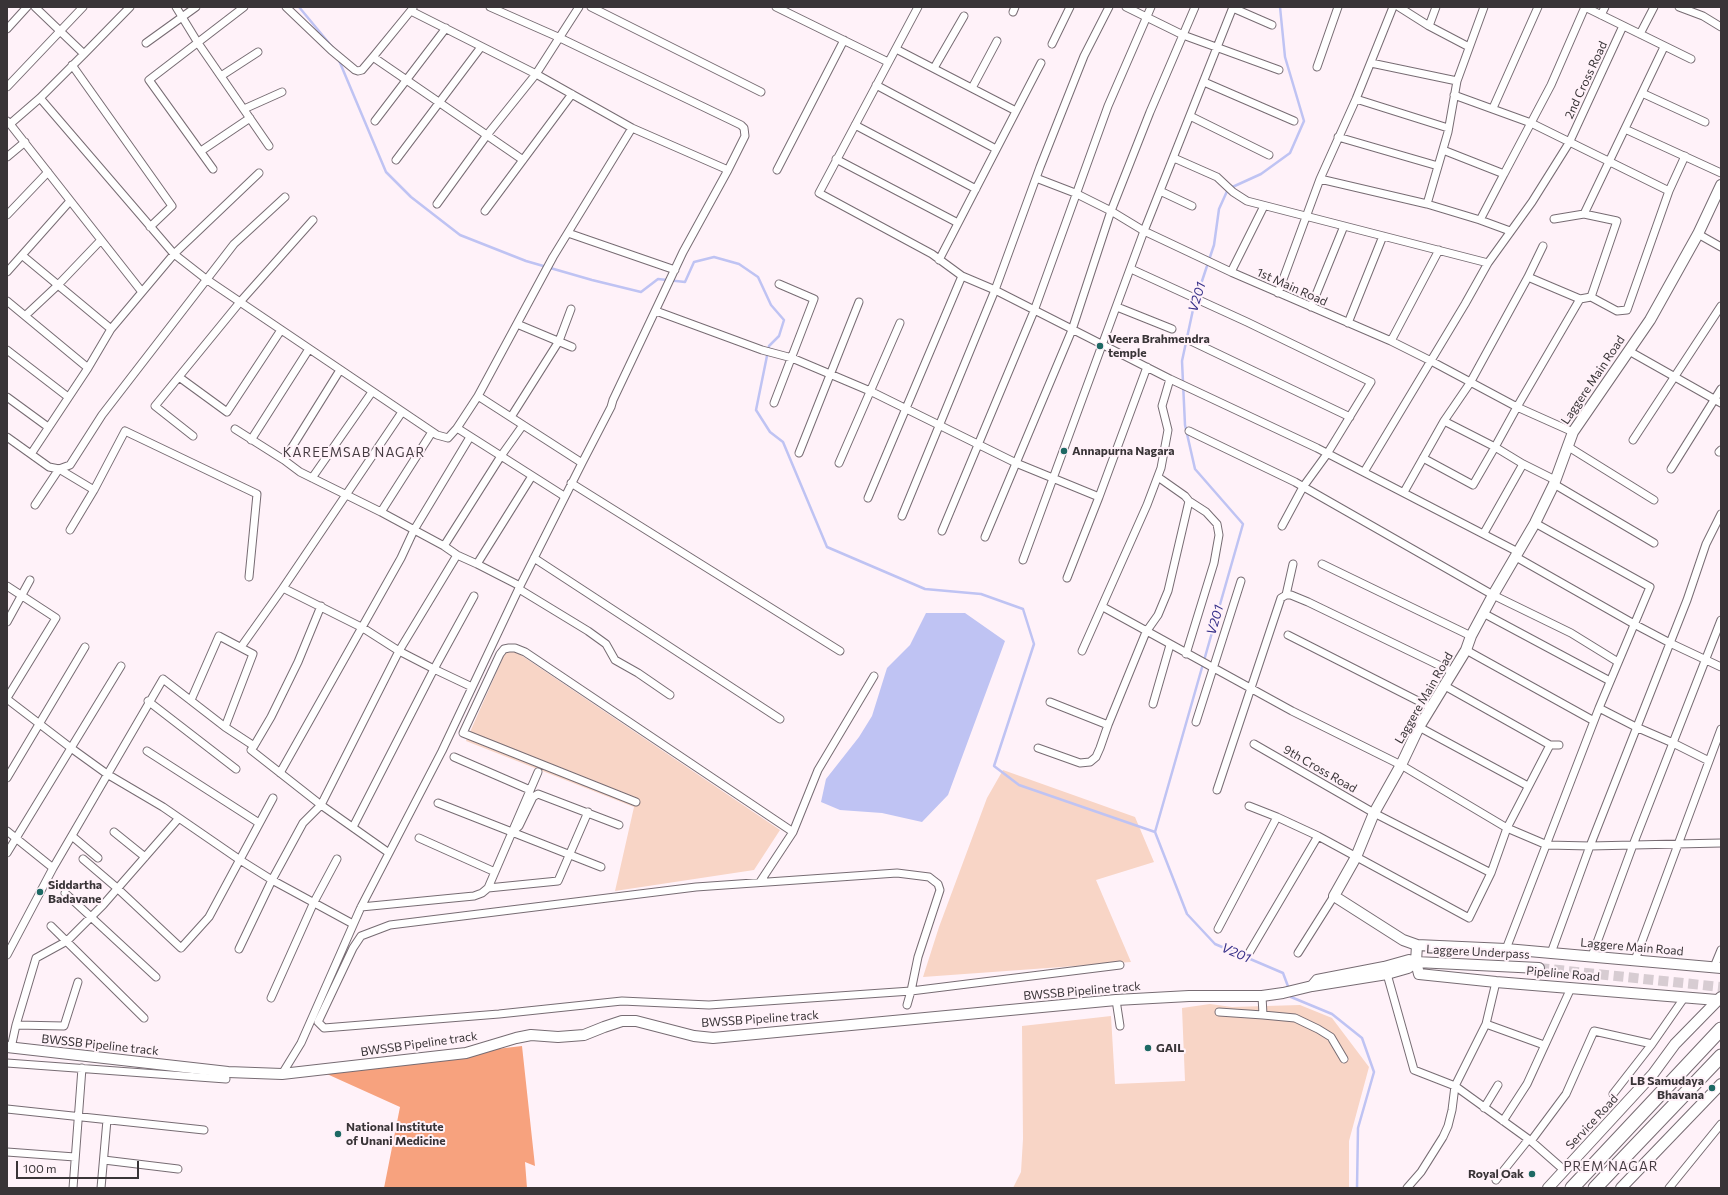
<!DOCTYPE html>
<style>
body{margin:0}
#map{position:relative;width:1728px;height:1195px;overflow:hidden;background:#fff2f9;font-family:Commissioner,sans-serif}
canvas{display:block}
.frame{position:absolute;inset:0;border:8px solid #393437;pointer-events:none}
.scale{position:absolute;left:16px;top:1161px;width:123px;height:18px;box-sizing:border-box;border:2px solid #393437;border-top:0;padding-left:5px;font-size:12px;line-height:14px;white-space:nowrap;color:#393437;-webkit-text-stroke:3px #fff2f9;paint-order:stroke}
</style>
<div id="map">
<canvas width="1728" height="1195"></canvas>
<div class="frame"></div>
<div class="scale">100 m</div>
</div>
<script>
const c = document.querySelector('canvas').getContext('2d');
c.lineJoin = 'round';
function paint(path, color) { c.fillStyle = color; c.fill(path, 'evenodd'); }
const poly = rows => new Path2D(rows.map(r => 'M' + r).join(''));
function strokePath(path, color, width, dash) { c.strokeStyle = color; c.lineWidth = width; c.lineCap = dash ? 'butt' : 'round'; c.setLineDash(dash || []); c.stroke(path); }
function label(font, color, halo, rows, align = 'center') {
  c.font = font + ' Commissioner,sans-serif'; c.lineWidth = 4; c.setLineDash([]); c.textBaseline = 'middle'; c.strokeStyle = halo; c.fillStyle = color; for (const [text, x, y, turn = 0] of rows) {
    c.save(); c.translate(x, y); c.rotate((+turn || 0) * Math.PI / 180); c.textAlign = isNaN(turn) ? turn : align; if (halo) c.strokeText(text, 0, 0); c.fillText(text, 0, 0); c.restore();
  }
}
const green = poly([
 [515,651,780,830,754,870,615,891,634,807,466,741,505,653],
 [1003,770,1135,817,1154,862,1096,880,1131,962,923,977,939,927,987,798],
 [1210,1004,1232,1007,1300,1005,1332,1018,1369,1067,1349,1141,1349,1188,1013,1188,1021,1172,1023,1139,1022,1026,1111,1016,1115,1084,1185,1081,1182,1008]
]);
const forest = poly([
 [522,1046,535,1166,525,1162,527,1188,384,1188,400,1107,318,1070]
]);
const water = poly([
 [926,613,965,613,1005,641,948,795,922,822,882,813,840,810,821,802,826,779,859,737,872,716,887,668,910,645]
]);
const stream = poly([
 [299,7,333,48],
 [1280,7,1285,57,1304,121,1290,153,1261,174,1228,189,1219,209,1214,245,1194,305,1182,361,1185,425,1195,469,1243,524,1155,832,1187,914,1215,944,1283,973,1289,989],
 [338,58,386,172,411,197,460,235,526,261,592,280,641,292,658,279,685,282,694,262,714,257,739,264,758,277,771,305,784,320,779,336,769,346,756,410,770,432,783,442,827,547,925,589,981,594,1023,609,1034,644,994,766,1019,785,1155,832],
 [1290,994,1291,997,1332,1014,1362,1038,1374,1072,1358,1128,1357,1188]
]);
const secondaryTunnel = poly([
 [1539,968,1721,987]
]);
const street = poly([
 [35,7,84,54,130,7],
 [176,7,198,43,269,146],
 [286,7,331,50,355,70,358,71,362,70,373,57,413,8],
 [490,7,558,37,741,125,744,128,745,136,728,170],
 [591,7,761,92],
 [776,7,888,62],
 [918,7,819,193,932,254,962,276,995,290,1170,379,1317,448,1518,552],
 [1126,7,1183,35,1279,70],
 [1399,7,1429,26,1469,47],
 [1585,7,1691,59],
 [1679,7,1703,16,1721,27],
 [1233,8,1272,25],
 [411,11,536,74,632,128,728,170,683,252,613,400,611,407,582,463],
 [1013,12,1015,7],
 [1601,15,1605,7],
 [1429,26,1436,7],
 [7,29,27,7],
 [1640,34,1654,7],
 [146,43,196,7],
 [1052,44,1070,7],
 [896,49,1016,111],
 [373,57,523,160],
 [1371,63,1457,81],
 [72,65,172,206,150,227],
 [1317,67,1338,7],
 [934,68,964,16],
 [221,76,258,52],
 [1204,82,1294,121],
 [876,85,996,149],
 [7,87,83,7],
 [972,88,997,41],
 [1642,93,1705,122],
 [1454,95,1531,123,1669,191],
 [40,98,174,254,206,279,437,435,448,438,457,428],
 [1356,99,1448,128],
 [1493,108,1538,7],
 [244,109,282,92],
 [1190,116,1269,155],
 [7,121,10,124,40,98,84,54],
 [375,121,446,28],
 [10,124,142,292],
 [855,125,976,189],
 [1625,129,1721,173],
 [1338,137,1438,166],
 [1443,150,1504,174,1551,85,1585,7],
 [201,151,250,118],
 [7,157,25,142],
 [1174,158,1217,177,1233,192,1247,201,1488,263],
 [836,159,958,223],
 [396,160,481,47],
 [213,169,149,80,244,7],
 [777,170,844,40],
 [1036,178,1075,193,1111,211,1144,231,1231,272,1391,341,1431,361,1517,407,1573,432],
 [1320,179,1427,204,1480,220,1510,231],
 [1160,191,1192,206],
 [437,204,487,135,536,74,579,7],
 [1427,204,1448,132,1457,81,1484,7],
 [485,211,572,94],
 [7,215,48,172],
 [1554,219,1584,214],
 [1480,220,1504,174],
 [568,233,675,270],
 [1698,234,1721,247],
 [23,256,58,285,101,240],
 [939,260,1041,63],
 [1131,269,1247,322,1371,382,1327,454,1303,487,1282,526],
 [7,272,70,201],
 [1231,272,1264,206],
 [1528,277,1543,246],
 [1278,293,1320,179,1356,99,1393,7],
 [1591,297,1617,221,1584,214,1664,47],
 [1580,299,1591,297,1617,311,1627,310,1669,191,1685,156],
 [7,301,88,368],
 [1117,307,1172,329],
 [1311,307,1344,226],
 [656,311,762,350,792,358,870,391,1016,463,1099,497],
 [26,315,58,285,111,329],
 [1348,323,1383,236],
 [517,324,572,347],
 [1191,341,1350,417],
 [1391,341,1439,250],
 [7,350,68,397],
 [1629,351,1721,403],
 [179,377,227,412,281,330],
 [478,396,457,428,564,496],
 [7,397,48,427],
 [774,403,814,299,779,284],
 [511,417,559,341,571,309],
 [235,429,284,460,300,472,381,512,444,546,457,555,477,564],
 [1189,431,1295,482,1493,595,1571,633,1618,662],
 [193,436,155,406,240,302,313,220],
 [7,437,49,467,59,469,70,465,102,415,234,244,285,197],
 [251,440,309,349],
 [1633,440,1721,306],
 [1567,446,1654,500],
 [1719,452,1721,450],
 [799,453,859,302],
 [31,454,88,368,111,329,174,254,259,173],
 [1423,458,1473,485,1495,447,1523,464,1555,480],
 [284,460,340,370],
 [839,463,900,323],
 [1671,469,1721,389],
 [1364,472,1465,304,1488,263,1532,202,1569,143,1623,26],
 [312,478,372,392],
 [571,483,840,651],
 [1554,484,1654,543],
 [1404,492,1444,421,1470,383,1528,277,1580,299,1517,407,1495,447,1444,421],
 [868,498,962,276],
 [35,505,59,469,94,490,125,431,257,494,249,577],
 [381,512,432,432],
 [902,516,995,290,1040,167,1084,56,1109,7],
 [70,530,94,490],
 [942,531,1034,311,1108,106,1151,7],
 [1484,533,1523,464],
 [985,537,1072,330,1111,211,1150,112,1195,7],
 [444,546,501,456,523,425],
 [1516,557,1634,624,1670,643,1721,667],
 [534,558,780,719],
 [1023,560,1144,231,1233,7],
 [1322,564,1471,636],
 [1067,578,1099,497,1147,367],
 [7,586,56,618,7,698],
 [520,586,477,564,532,476],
 [519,589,588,631,606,644,615,660,638,673,670,695],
 [1286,595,1293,564],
 [1103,607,1292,711,1401,765,1507,828,1547,845,1590,846,1721,843],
 [1483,613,1610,681],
 [7,622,30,580],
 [1288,635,1432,708],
 [241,647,283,588],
 [1466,650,1594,721],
 [1082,651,1147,505,1161,468,1168,430,1162,406,1170,379],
 [1186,654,1214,563,1219,535,1217,524,1206,512,1189,501],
 [1445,686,1550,745,1559,745],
 [472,687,434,669,474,596],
 [7,699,71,748,107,774,163,807,240,860,272,880,353,924],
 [191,700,219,636,253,654,225,727],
 [148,701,236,769],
 [1050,702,1108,725,1146,632,1158,615,1168,591,1189,501,1185,496,1158,477],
 [1153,704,1170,645],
 [1599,708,1636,727,1673,743,1709,761],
 [1196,722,1241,581],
 [1419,727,1528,786],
 [1254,744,1374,813,1491,873],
 [254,746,271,717,298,662,321,606],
 [1038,748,1080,763,1090,762,1096,757,1100,748,1108,725],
 [147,751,259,823],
 [454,757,530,790],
 [280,773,401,558,414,530,470,437],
 [7,778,85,647],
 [1217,790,1281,598,1286,595,1291,595,1308,602,1453,672],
 [636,802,463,733,500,654,504,649,509,648,515,648,525,652,793,832,818,770,874,676],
 [438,803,601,867],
 [1249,806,1277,817],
 [353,827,434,669,399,651,363,628,283,588,402,412],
 [7,831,53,868],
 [114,832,145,857],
 [512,832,519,826,533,797,538,794,619,825],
 [72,836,98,858],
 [419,838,495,872],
 [7,853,121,666],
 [83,859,117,888,181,948,209,917,273,798],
 [760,882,793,832],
 [488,888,538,772],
 [65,893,156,977],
 [361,907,474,896,482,893,488,888,558,881,588,812],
 [51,926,144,1018],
 [1218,929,1277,817,1318,836,1469,918,1491,873,1507,828,1550,745],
 [239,949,272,880,303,823,321,805,399,651,457,555],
 [1506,949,1599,708,1650,587,1535,523],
 [1249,953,1318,836],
 [1298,953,1334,896],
 [1551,953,1590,846,1687,600,1706,544,1721,514],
 [7,955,53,868,163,679,225,727,254,746,251,750,321,805,389,853],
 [1592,956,1633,845,1721,620],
 [1635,960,1721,729],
 [1714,967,1721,950],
 [1387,974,1414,1070,1455,1086,1531,1141,1564,1170],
 [1262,996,1263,1015,1295,1018,1318,1029,1331,1037,1344,1059],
 [271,998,314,902,337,859],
 [1116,1000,1120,1026],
 [907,1005,911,991,918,957,940,890,938,884,929,877,897,873,696,887,390,925,361,936,353,948,318,1022,324,1028,499,1014,622,1001,709,1005,911,991,1120,965],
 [1219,1012,1263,1015],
 [1486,1024,1544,1045],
 [16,1025,64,1026,78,982],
 [11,1048,16,1025,36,958,67,941,103,905,179,818],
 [7,1063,226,1079],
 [282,1074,301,1043,361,907,442,751,520,586,582,463,478,396,553,257,632,128],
 [1613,1094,1652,1044],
 [1484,1108,1498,1085],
 [7,1109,204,1130],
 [1503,1121,1527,1084,1571,988],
 [1531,1141,1566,1094,1594,1031,1652,1044,1684,998],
 [7,1152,75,1157],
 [104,1160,178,1169],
 [1496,1180,1528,1140],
 [73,1188,82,1068],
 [101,1188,107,1120],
 [1407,1188,1421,1172,1443,1137,1448,1126,1452,1110,1455,1086,1486,1024,1496,982],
 [1669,1188,1721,1124]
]);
const secondary = poly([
 [1721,185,1698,234,1650,320,1573,432,1554,484,1535,523,1493,595,1471,636,1466,650,1419,727,1401,765,1374,813,1356,857,1334,896,1403,940,1417,945,1506,949,1721,968],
 [1417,945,1416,962,1419,974,1496,982,1717,1000],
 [1416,962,1408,968,1387,974,1312,986,1317,980,1384,967,1409,960,1416,962,1539,968],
 [7,1047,228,1072,282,1074,466,1053,516,1038,531,1035,558,1037,584,1035,604,1027,622,1021,636,1021,694,1036,713,1038,1116,1000,1189,996,1262,996,1283,993,1312,986],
 [1548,1188,1653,1074,1675,1044,1721,997],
 [1621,1188,1721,1084]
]);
const highway = poly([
 [1572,1188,1721,1029],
 [1595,1188,1721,1056]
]);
const markers = [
 [1100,346,4,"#1d6964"],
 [1064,451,4,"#1d6964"],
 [40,892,4,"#1d6964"],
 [1148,1048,4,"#1d6964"],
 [1712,1088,4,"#1d6964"],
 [338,1134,4,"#1d6964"],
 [1532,1174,4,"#1d6964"]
];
const streetNames = [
 ["2nd Cross Road",1586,80,-65],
 ["1st Main Road",1292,287,24],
 ["Laggere Main Road",1593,380,-56],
 ["Laggere Main Road",1424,698,-60],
 ["9th Cross Road",1320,769,30],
 ["Laggere Main Road",1632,947,5],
 ["Laggere Underpass",1478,952,3],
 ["Pipeline Road",1563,974,5],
 ["BWSSB Pipeline track",1082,991,-5],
 ["BWSSB Pipeline track",760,1019,-4],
 ["BWSSB Pipeline track",419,1044,-8],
 ["BWSSB Pipeline track",100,1045,6],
 ["Service Road",1592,1122,-47]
];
const poiNames = [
 ["Veera Brahmendra",1108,339],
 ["temple",1108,353],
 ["Annapurna Nagara",1072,451],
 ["Siddartha",48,885],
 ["Badavane",48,899],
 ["GAIL",1156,1048],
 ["LB Samudaya",1704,1081,"right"],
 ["Bhavana",1704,1095,"right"],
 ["National Institute",346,1127],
 ["of Unani Medicine",346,1141],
 ["Royal Oak",1524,1174,"right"]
];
const waterNames = [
 ["V201",1197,297,-73],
 ["V201",1215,620,-74],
 ["V201",1236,953,23]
];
const neighbourhoodNames = [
 ["KAREEMSAB NAGAR",354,453],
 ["PREM NAGAR",1611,1167]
];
paint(green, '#f8d5c6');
paint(forest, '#f7a27e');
paint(water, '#bfc3f3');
strokePath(stream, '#bfc3f3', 2.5);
strokePath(secondaryTunnel, '#d7ccd2', 10, [10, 5]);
strokePath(street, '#776c73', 9);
strokePath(secondary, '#776c73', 12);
strokePath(highway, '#776c73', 15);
strokePath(street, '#fff', 7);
strokePath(secondary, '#fff', 10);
strokePath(highway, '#fff', 13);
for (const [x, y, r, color] of markers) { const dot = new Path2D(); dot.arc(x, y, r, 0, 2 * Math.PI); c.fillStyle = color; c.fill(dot); strokePath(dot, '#fff2f9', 1.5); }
label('12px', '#393437', '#fff2f9', streetNames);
label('bold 12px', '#393437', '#fff2f9', poiNames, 'left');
label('italic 13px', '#38318a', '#fff2f9', waterNames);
c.letterSpacing = '1px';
label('13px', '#453b41', '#fff2f9', neighbourhoodNames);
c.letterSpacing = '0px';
</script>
